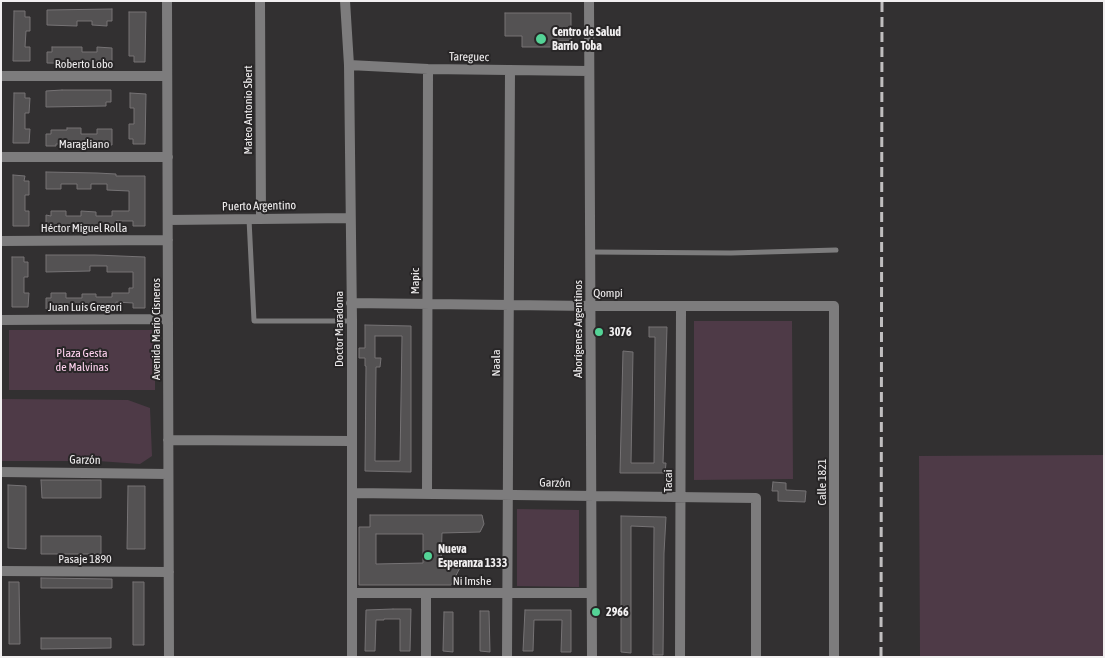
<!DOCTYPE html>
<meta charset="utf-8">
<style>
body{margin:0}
#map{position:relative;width:1105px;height:658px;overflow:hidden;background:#323031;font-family:"Asap Condensed",sans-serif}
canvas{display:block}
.frame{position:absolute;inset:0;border:2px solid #f1eff0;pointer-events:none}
</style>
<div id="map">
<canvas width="1105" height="658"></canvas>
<div class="frame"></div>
</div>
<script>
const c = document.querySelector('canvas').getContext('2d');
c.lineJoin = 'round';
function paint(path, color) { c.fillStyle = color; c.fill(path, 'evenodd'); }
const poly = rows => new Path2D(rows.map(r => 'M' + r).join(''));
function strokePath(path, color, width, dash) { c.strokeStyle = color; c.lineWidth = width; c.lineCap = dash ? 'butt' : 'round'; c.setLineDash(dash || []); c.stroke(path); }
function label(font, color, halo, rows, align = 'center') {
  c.font = font + ' "Asap Condensed",sans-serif'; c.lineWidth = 4; c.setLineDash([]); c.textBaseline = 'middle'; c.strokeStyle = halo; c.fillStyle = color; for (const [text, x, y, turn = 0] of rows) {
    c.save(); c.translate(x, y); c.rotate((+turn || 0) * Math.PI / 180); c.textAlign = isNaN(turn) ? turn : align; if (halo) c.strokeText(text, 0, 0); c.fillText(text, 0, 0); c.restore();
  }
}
const green = poly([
 [694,321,792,321,793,479,694,480],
 [9,330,155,330,155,390,9,390],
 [1,399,128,400,150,408,152,456,140,464,98,461,1,461],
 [1104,455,1104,657,920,657,919,456],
 [517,509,579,510,579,587,517,586]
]);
const building = poly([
 [112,9,112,21,107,21,107,26,92,25,92,21,77,21,77,26,47,25,47,10,112,9],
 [14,11,25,11,25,17,30,17,30,31,26,31,25,47,30,47,30,61,13,61,14,11],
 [129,12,146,12,145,62,134,62,134,56,129,56,129,12],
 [505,13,571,13,571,41,555,41,555,47,522,47,522,36,505,36,505,13],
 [52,47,82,47,82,52,97,52,97,47,112,48,112,64,47,63,47,52,52,52,52,47],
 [62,90,111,90,111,102,106,102,106,106,46,107,46,91,62,90],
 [14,93,25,93,25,98,30,98,29,113,25,113,25,129,30,129,29,143,13,143,14,93],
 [130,93,146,94,145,144,133,144,133,139,129,139,129,124,134,124,134,108,130,108,130,93],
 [67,128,81,128,81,134,97,134,97,129,112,129,112,145,56,144,56,146,46,146,46,134,51,134,51,130,67,130,67,128],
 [46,172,97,173,116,174,116,176,145,176,145,226,133,226,133,221,116,221,117,227,46,227,46,215,51,216,51,211,66,211,66,216,81,216,81,211,96,212,96,216,112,216,112,211,129,211,129,191,107,190,107,184,91,184,91,189,77,189,77,184,61,184,61,189,46,189,46,172],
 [13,175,25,176,24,181,29,181,29,195,25,195,25,211,29,211,29,226,13,226,13,175],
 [46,255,95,255,145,257,145,308,133,308,133,303,116,302,116,308,46,309,46,298,51,298,51,293,66,293,66,298,82,298,82,294,96,294,96,297,112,297,112,293,129,293,129,288,133,288,133,272,107,272,107,266,90,266,90,271,46,272,46,255],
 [12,257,24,257,24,262,28,262,28,277,24,277,24,293,29,293,28,307,12,307,12,257],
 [365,325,411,326,411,472,365,471,366,366,365,366,365,358,359,358,359,348,365,348,365,325],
 [375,336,402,336,400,461,375,461,376,367,380,367,381,358,375,358,375,336],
 [649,327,667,327,663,463,666,463,665,473,620,473,623,351,633,352,631,463,654,463,655,337,649,337,649,327],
 [41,480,101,480,101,498,42,498,41,480],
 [773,482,786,483,786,490,806,491,805,502,778,501,778,491,772,491,773,482],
 [8,485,26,486,26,549,8,548,8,485],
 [128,486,145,486,145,549,127,549,128,486],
 [370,515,482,515,484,524,480,532,442,533,441,564,462,564,451,585,359,585,359,527,370,527,370,515],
 [376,534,423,534,423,563,376,564,376,534],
 [621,516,666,517,664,553,663,655,653,655,654,527,631,526,631,653,621,652,621,516],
 [41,536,101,536,101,554,41,554,41,536],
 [41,578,112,579,112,588,41,588,41,578],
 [9,582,19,582,20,644,9,644,9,582],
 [133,582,144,582,144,645,133,645,133,582],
 [393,609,411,609,410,651,400,651,400,619,384,619,384,620,376,620,375,651,365,651,366,610,393,609],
 [525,610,571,610,571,652,561,652,562,620,534,620,533,651,523,651,525,610],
 [480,611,489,611,490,652,480,651,480,611],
 [444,612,453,612,453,652,443,651,444,612],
 [41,638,111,638,111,648,41,649,41,638]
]);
const lane = poly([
 [249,219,254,321,352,321],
 [590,252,731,253,836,250]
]);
const street = poly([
 [167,1,169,657],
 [260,1,261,219],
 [345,1,349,65,352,321,352,657],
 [589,1,592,657],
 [349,65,428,69,589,71],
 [1,76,167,76],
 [1,157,168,157],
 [168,220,350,218],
 [1,241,168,240],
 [351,303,590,306,834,306,834,657],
 [1,320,168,319],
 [168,440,351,441],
 [1,472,168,474],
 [353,493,756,498,756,657],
 [427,494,428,69],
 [1,571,169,572],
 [353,593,591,593],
 [426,657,426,593],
 [507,657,510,70],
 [680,657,681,306]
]);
const rail = poly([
 [881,657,882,1]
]);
const markers = [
 [541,39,6,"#54d396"],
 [599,332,5,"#54d396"],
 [428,556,5,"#54d396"],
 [596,612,5,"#54d396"]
];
const poiNames = [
 ["Centro de Salud",552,32],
 ["Barrio Toba",552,46],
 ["3076",609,332],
 ["Nueva",438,549],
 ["Esperanza 1333",438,563],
 ["2966",606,612]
];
const streetNames = [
 ["Tareguec",469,57,1],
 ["Roberto Lobo",84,64],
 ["Mateo Antonio Sbert",248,110,-90],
 ["Maragliano",84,144],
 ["Puerto Argentino",259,206,-1],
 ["Héctor Miguel Rolla",84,228],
 ["Mapic",415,281,-90],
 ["Qompi",608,293],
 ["Juan Luis Gregori",85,307],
 ["Avenida Mario Cisneros",156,329,-90],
 ["Doctor Maradona",339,329,-90],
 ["Aborígenes Argentinos",578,329,-90],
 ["Naala",496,363,-90],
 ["Garzón",85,460,1],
 ["Tacai",668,481,-90],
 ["Calle 1821",822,482,-90],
 ["Garzón",555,483,1],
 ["Pasaje 1890",85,559],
 ["Ni Imshe",472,581]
];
const parkNames = [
 ["Plaza Gesta",82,353],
 ["de Malvinas",82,367]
];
paint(green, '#4e3a47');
paint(building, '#545253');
strokePath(building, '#767375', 1);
strokePath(lane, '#7d7c7d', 5);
strokePath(street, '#7d7c7d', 10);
strokePath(rail, '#c0bebf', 3, [10, 5]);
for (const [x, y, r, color] of markers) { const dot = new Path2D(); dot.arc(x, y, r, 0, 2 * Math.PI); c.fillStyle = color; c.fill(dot); strokePath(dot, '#282627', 2); }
label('bold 12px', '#f1eff0', '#282627', poiNames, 'left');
label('12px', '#f1eff0', '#282627', streetNames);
label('12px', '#ffd2ef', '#282627', parkNames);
</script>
